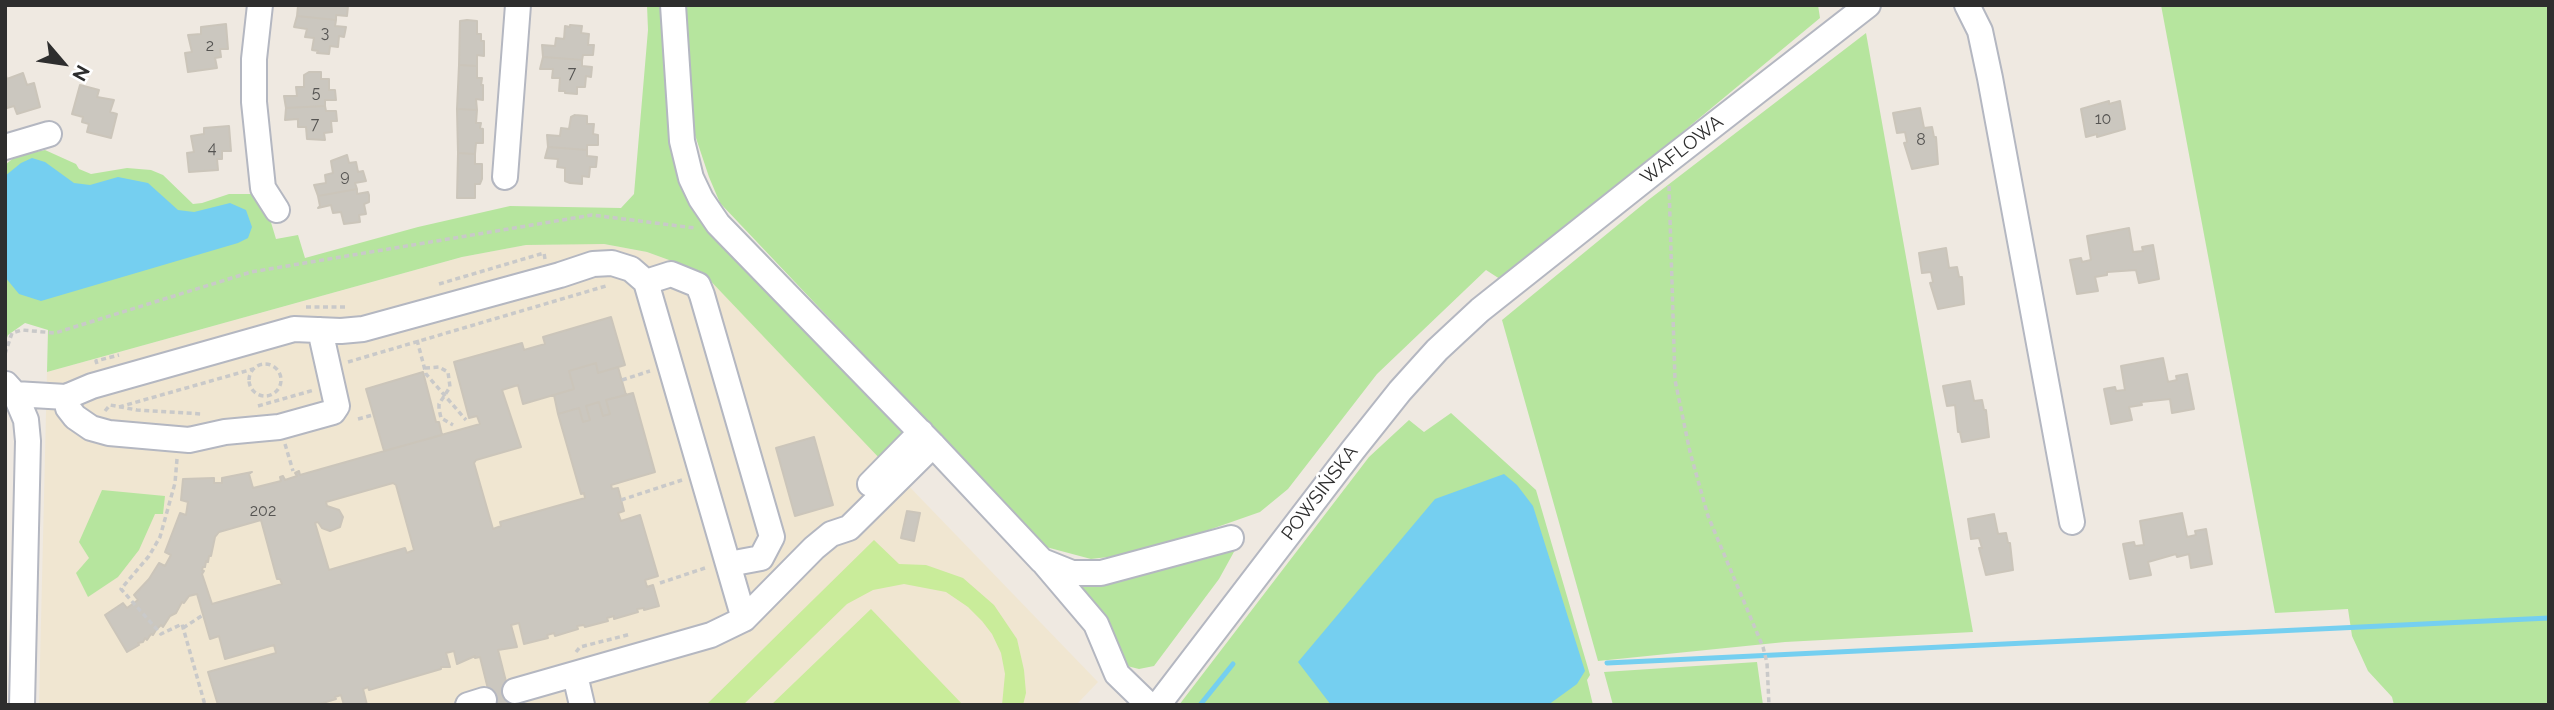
<!DOCTYPE html>
<meta charset="utf-8">
<style>
body{margin:0}
#map{position:relative;width:2554px;height:710px;overflow:hidden;background:#efe9e1;font-family:Raleway,sans-serif}
canvas{display:block}
.frame{position:absolute;inset:0;border:7px solid #2e2e2e;pointer-events:none}
.north{position:absolute;left:28px;top:28px;width:70px;height:70px;-webkit-text-stroke:5px #fff;paint-order:stroke;rotate:119deg;font-size:19px;font-weight:700;line-height:28px;text-align:center;color:#2e2e2e}
.north::after{content:'';display:block;margin:auto;width:24px;height:32px;background:#2e2e2e;clip-path:polygon(50% 0,100% 100%,50% 72%,0 100%)}
</style>
<div id="map">
<canvas width="2554" height="710"></canvas>
<div class="frame"></div>
<div class="north">N</div>
</div>
<script>
const c = document.querySelector('canvas').getContext('2d');
c.lineJoin = 'round';
function paint(path, color) { c.fillStyle = color; c.fill(path, 'evenodd'); }
const poly = rows => new Path2D(rows.map(r => 'M' + r).join(''));
function strokePath(path, color, width, dash) { c.strokeStyle = color; c.lineWidth = width; c.lineCap = dash ? 'butt' : 'round'; c.setLineDash(dash || []); c.stroke(path); }
function label(font, color, halo, rows, align = 'center') {
  c.font = font + ' Raleway,sans-serif'; c.lineWidth = 5; c.setLineDash([]); c.textBaseline = 'middle'; c.strokeStyle = halo; c.fillStyle = color; for (const [text, x, y, turn = 0] of rows) {
    c.save(); c.translate(x, y); c.rotate((+turn || 0) * Math.PI / 180); c.textAlign = isNaN(turn) ? turn : align; if (halo) c.strokeText(text, 0, 0); c.fillText(text, 0, 0); c.restore();
  }
}
const education = poly([
 [574,244,604,244,647,252,702,272,1098,682,1076,705,39,705,47,372,462,257,526,245]
]);
const green = poly([
 [647,5,665,5,679,166,913,433,883,462,702,272,647,252,604,244,526,245,462,257,47,372,48,330,25,323,8,335,5,343,5,165,16,156,45,150,76,164,79,169,91,174,127,168,151,170,163,175,193,204,202,203,229,194,251,194,270,219,276,239,298,235,305,258,418,227,510,206,621,208,634,194,648,30],
 [686,5,1818,5,1820,18,1503,281,1486,270,1377,374,1288,489,1260,512,1143,553,1091,559,1046,547,720,203,709,177,694,132],
 [2161,5,2549,5,2549,705,2394,705,2392,697,2368,671,2352,636,2348,609,2275,613],
 [1866,33,1973,632,1785,642,1598,661,1502,320,1647,201],
 [1451,413,1536,490,1590,675,1587,680,1593,705,1179,705,1369,457,1409,420,1424,432],
 [102,490,165,496,163,514,155,514,139,550,118,577,88,597,76,573,89,558,79,542],
 [1235,550,1219,579,1154,666,1139,669,1127,666,1076,582,1120,580],
 [1757,662,1763,705,1613,705,1604,672]
]);
const pitch = poly([
 [874,540,899,564,926,565,963,578,994,605,1017,639,1024,670,1026,693,1023,705,1002,705,1005,674,1001,653,992,634,982,621,968,607,946,592,904,584,873,590,847,604,743,705,706,705],
 [871,609,963,705,771,705]
]);
const water = poly([
 [32,158,45,162,74,183,90,185,118,177,148,183,178,210,194,212,230,203,246,210,252,227,248,238,238,243,41,301,19,294,5,277,5,176,21,163],
 [1504,474,1517,485,1533,506,1585,671,1577,684,1548,705,1331,705,1298,662,1435,499]
]);
const stream = poly([
 [1607,663,2549,618],
 [1200,705,1233,664]
]);
const building = poly([
 [296,6,348,6,347,16,336,15,336,20,297,16,298,6,296,6],
 [297,16,336,20,335,26,346,27,344,37,339,36,338,47,330,46,329,54,317,53,318,51,312,50,314,38,305,37,307,29,294,27,297,16],
 [467,20,477,21,477,34,481,34,481,41,484,41,484,56,477,55,477,66,459,65,460,21,467,20],
 [226,24,228,49,220,49,221,57,215,58,217,68,188,72,185,53,192,52,188,35,201,34,201,27,226,24],
 [570,25,582,26,581,33,589,34,588,45,594,45,593,55,583,55,582,60,543,57,542,45,555,46,556,38,564,39,565,26,570,27,570,25],
 [543,57,582,60,582,66,592,67,591,77,586,76,585,87,577,87,577,94,565,93,565,91,559,91,560,78,552,78,553,69,540,69,543,57],
 [459,65,477,66,477,78,482,78,481,85,483,85,483,100,476,99,477,110,457,109,459,65],
 [309,72,321,72,321,79,329,79,329,90,335,90,336,100,325,100,325,106,286,108,284,96,297,96,296,87,304,87,304,75,309,72],
 [5,73,7,79,23,73,27,85,34,83,40,107,17,114,14,106,7,108,5,103,5,73],
 [80,85,99,90,97,97,114,100,110,112,117,114,111,138,87,132,89,124,82,122,83,117,72,114,80,85],
 [2109,101,2109,104,2120,101,2125,129,2097,137,2097,134,2086,137,2081,109,2109,101],
 [325,106,326,111,336,111,337,121,331,121,332,132,324,133,325,140,307,139,306,127,298,127,298,119,285,120,286,108,325,106],
 [1920,108,1924,128,1932,127,1934,137,1936,137,1938,164,1912,169,1904,143,1907,142,1905,132,1897,133,1893,113,1920,108],
 [457,109,477,110,476,123,481,123,480,128,483,129,483,143,476,143,475,154,458,153,457,109],
 [575,115,587,116,587,124,594,124,593,134,598,135,598,145,587,145,587,150,548,147,547,135,560,136,561,128,569,129,571,117,575,115],
 [229,126,231,151,222,151,222,159,217,159,218,170,189,172,187,153,194,152,191,136,204,134,204,128,229,126],
 [548,147,587,150,587,156,597,157,596,167,590,167,589,177,582,176,582,184,570,183,565,181,565,168,557,167,558,159,545,158,548,147],
 [458,153,475,154,475,164,482,164,482,179,480,184,475,184,475,198,457,198,458,153],
 [347,155,349,163,356,162,358,172,363,171,366,181,355,183,357,189,318,196,314,185,326,183,325,175,333,173,331,161,347,155],
 [357,189,357,194,368,192,369,195,369,202,364,204,366,214,359,215,360,222,344,224,341,212,333,213,331,205,318,208,320,206,318,196,357,189],
 [2129,228,2133,252,2143,251,2142,247,2153,245,2159,279,2139,283,2136,270,2107,272,2107,275,2095,277,2098,291,2077,294,2070,260,2081,258,2082,262,2091,260,2087,236,2129,228],
 [1946,248,1949,268,1957,267,1959,277,1962,277,1964,304,1938,309,1930,283,1933,282,1931,272,1922,273,1919,253,1946,248],
 [611,317,625,365,598,373,596,363,569,371,574,389,523,404,518,385,502,390,521,447,476,460,474,463,493,529,501,526,500,522,585,498,584,493,581,494,558,414,579,408,583,422,590,420,586,406,599,402,603,416,610,414,606,400,633,393,655,472,611,485,612,489,618,488,624,511,618,513,621,521,640,515,658,576,645,580,647,587,653,585,659,606,644,610,644,608,637,609,638,612,614,619,614,616,607,618,608,621,585,627,584,625,577,626,578,629,555,636,554,633,547,635,548,638,524,644,519,623,511,625,517,647,498,650,512,705,492,705,480,657,475,658,475,656,457,664,454,651,446,653,450,667,441,667,441,669,369,690,368,687,363,689,367,705,344,705,341,695,335,697,336,699,316,705,218,705,208,672,276,653,274,645,225,659,219,636,210,639,197,594,189,596,184,603,182,602,176,613,170,616,163,627,161,625,156,630,153,635,151,634,147,640,145,638,143,642,138,643,139,645,127,652,105,615,123,603,127,608,138,600,134,595,149,579,159,563,165,566,171,555,165,552,180,513,186,515,188,502,181,500,183,479,214,478,214,483,222,483,222,478,252,472,249,474,253,488,281,481,280,477,283,476,285,480,297,476,295,473,299,471,300,475,480,424,477,416,469,418,454,362,522,343,524,350,545,344,543,337,611,317],
 [393,483,396,485,414,550,407,553,405,548,329,570,315,523,318,522,322,528,330,531,340,527,343,517,339,510,327,506,326,502,393,483],
 [261,520,277,579,280,579,282,584,212,604,202,574,204,571,202,570,203,567,205,567,206,561,208,562,209,556,211,556,215,537,219,532,261,520],
 [2163,358,2168,382,2177,380,2176,376,2187,374,2194,409,2172,413,2170,399,2141,402,2142,405,2129,407,2132,420,2111,424,2104,389,2115,387,2116,391,2125,390,2121,366,2163,358],
 [596,363,598,373,618,367,626,395,606,400,610,414,603,416,599,402,586,406,590,420,583,422,579,408,558,414,554,395,574,389,569,371,596,363],
 [423,372,436,422,439,422,442,435,384,451,366,389,423,372],
 [1970,381,1974,401,1982,400,1984,410,1986,410,1989,437,1962,442,1960,432,1958,432,1955,405,1947,406,1943,386,1970,381],
 [814,437,833,505,795,516,776,448,814,437],
 [907,511,920,513,914,541,901,538,907,511],
 [2182,513,2187,537,2196,535,2195,531,2206,529,2212,564,2191,568,2189,554,2177,557,2176,554,2148,562,2151,575,2130,579,2123,544,2134,542,2135,546,2144,545,2140,521,2182,513],
 [1994,514,1998,534,2006,533,2008,543,2010,543,2013,570,1986,575,1979,548,1982,548,1979,538,1971,539,1968,519,1994,514]
]);
const path = poly([
 [1669,186,1675,380,1690,452,1708,516,1763,647,1767,663,1769,705],
 [439,284,544,253,545,259],
 [306,307,347,307],
 [417,340,426,374,466,420],
 [5,354,12,333,22,330,55,333,251,272,592,215,695,228],
 [348,362,606,286],
 [97,364,96,361,119,355],
 '249 380a16 16 0 1 1 32 0a16 16 0 1 1-32 0Z',
 [425,368,439,367,448,372,450,387,439,404,439,409,441,418,453,425],
 [622,380,650,371],
 [258,406,314,390],
 [119,407,253,369],
 [105,411,110,405,137,410,202,414],
 [358,419,373,415],
 [285,444,293,471],
 [177,459,175,483,160,537,149,556,121,589,161,634,182,624,205,705],
 [621,500,682,480],
 [660,583,705,568],
 [183,628,203,615],
 [576,652,580,647,631,634]
]);
const minor = poly([
 [260,5,254,59,254,102,263,188,277,210],
 [673,5,682,141,691,178,701,199,718,224,933,445,1042,561,1072,573,1101,573,1231,538],
 [1967,5,1980,31,1990,78,2072,522],
 [5,147,49,134],
 [505,177,518,5],
 [6,384,15,394,26,420,28,441,22,705],
 [15,394,66,397,92,386,294,329,341,331,363,329,560,275,593,264,612,263,631,269,646,282],
 [66,397,68,408,75,417,91,428,109,433,189,440,225,432,279,427,333,412,337,406,320,330],
 [870,484,921,432],
 [729,564,761,558,772,537,702,295,698,285,671,274,646,282,744,619],
 [1045,564,1096,624,1117,674,1149,705],
 [575,675,582,705],
 [515,691,711,635,744,619,814,548,831,534,849,528,933,445],
 [468,705,484,700],
 [1158,705,1353,450,1400,391,1437,350,1480,310,1669,160,1868,5]
]);
const numberNames = [
 ["3",325,33],
 ["2",210,46],
 ["7",572,73],
 ["5",316,93],
 ["10",2103,119],
 ["7",315,124],
 ["8",1921,140],
 ["4",212,148],
 ["9",345,176],
 ["202",263,511]
];
const streetNames = [
 ["WAFLOWA",1682,150,-38],
 ["POWSIŃSKA",1320,493,-53]
];
paint(education, '#f0e6d1');
paint(green, '#b6e59e');
paint(pitch, '#c9ec9a');
paint(water, '#75cff0');
strokePath(stream, '#75cff0', 5);
paint(building, '#cbc7bf');
strokePath(building, '#cbc5ba', 2);
strokePath(minor, '#b4b7c1', 28);
strokePath(path, '#c9c9c9', 3.5, [5, 3.5]);
strokePath(minor, '#fff', 24);
label('16px', '#555452', null, numberNames);
label('19px', '#2e2e2e', '#fff', streetNames);
</script>
